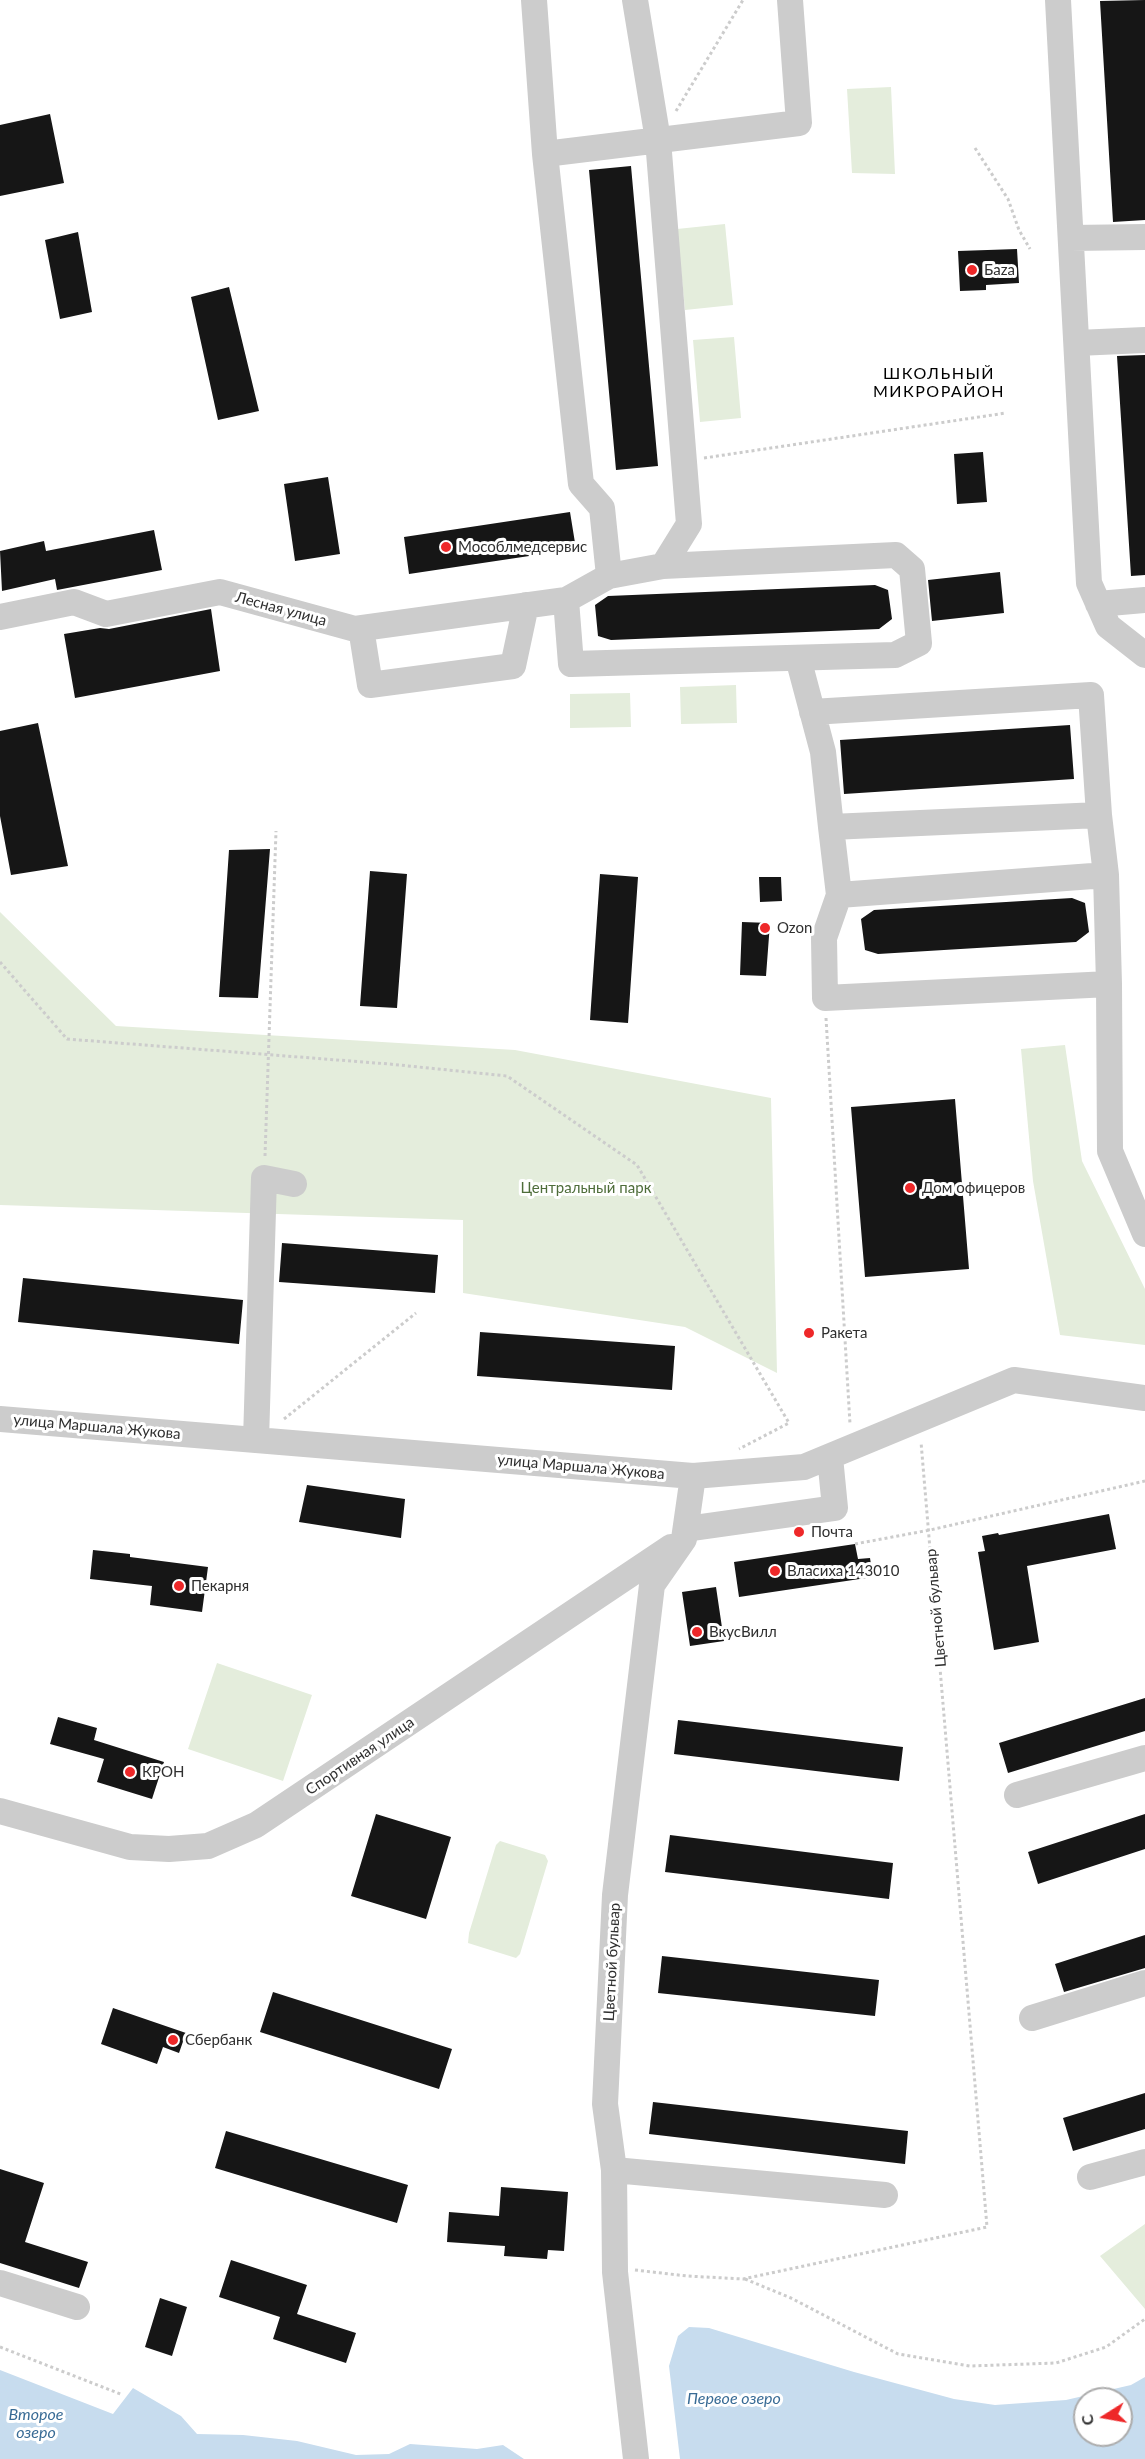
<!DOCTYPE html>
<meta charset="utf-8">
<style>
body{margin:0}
#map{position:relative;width:1145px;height:2459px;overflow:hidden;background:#fff;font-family:Lato,sans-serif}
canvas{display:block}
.north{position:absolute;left:1073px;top:2387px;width:60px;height:60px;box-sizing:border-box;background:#fff;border:2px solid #acacac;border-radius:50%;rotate:259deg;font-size:16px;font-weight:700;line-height:24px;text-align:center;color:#2f2f2f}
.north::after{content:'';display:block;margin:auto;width:21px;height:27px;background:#ee2829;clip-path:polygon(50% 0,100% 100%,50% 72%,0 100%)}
</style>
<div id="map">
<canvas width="1145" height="2459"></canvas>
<div class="north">С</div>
</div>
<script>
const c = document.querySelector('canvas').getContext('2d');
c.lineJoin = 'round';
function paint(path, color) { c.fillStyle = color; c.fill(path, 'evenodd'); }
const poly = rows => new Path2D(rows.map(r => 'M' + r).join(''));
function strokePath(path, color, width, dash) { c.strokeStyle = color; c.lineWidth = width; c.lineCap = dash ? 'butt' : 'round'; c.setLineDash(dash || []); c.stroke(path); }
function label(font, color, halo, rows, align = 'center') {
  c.font = font + ' Lato,sans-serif'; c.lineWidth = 6; c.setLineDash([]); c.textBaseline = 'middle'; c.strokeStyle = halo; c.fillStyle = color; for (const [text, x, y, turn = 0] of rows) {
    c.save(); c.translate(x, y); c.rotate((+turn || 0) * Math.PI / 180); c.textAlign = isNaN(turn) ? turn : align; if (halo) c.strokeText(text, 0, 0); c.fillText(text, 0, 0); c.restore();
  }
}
const green = poly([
 [891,87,895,174,852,173,847,89],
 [725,224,733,305,685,310,677,229],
 [734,337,741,418,700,422,693,340],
 [736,685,737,723,681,724,680,687],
 [630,693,631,727,570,728,570,694],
 [0,912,116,1026,515,1050,771,1098,777,1373,685,1327,463,1293,463,1220,0,1205],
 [1065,1045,1082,1161,1145,1289,1145,1345,1060,1335,1033,1181,1021,1049],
 [217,1663,312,1695,283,1781,188,1749],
 [500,1841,545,1855,548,1861,520,1954,516,1958,468,1943,469,1933,496,1845],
 [1145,2224,1145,2309,1100,2256]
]);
const water = poly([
 [689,2327,709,2328,854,2372,954,2399,995,2405,1066,2400,1131,2385,1145,2377,1145,2459,680,2459,669,2366,678,2336],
 [1085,2399,1121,2399,1121,2435,1085,2435],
 [0,2370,113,2414,133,2388,181,2416,197,2434,243,2435,297,2441,356,2455,389,2454,410,2444,477,2449,503,2445,524,2459,0,2459]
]);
const building = poly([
 [1145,0,1145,220,1113,222,1100,1],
 [50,114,64,183,0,196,0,125],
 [631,166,658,466,616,470,589,170],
 [78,232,92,312,60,319,45,240],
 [1017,249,1019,283,986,285,986,290,960,291,958,251],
 [229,287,259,411,218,420,191,297],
 [1145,355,1145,575,1131,576,1117,356],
 [983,452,987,502,957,504,954,454],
 [328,477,340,554,295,561,284,484],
 [570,512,576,549,409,574,404,537],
 [154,530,162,570,57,590,55,579,2,591,0,551,44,541,46,551],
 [1000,572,1004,613,932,621,928,580],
 [875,585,888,590,892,619,879,629,611,640,598,636,595,605,608,596],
 [211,609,220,671,75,698,64,634,100,628,109,629],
 [38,723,68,866,11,875,0,816,0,731],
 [1070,725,1074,779,844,794,840,740],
 [270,849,258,998,219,997,229,850],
 [370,871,407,874,397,1008,360,1006],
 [600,874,638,877,628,1023,590,1020],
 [759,877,781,877,782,901,760,902],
 [1072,898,1085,903,1089,932,1076,942,878,954,865,950,861,919,874,910],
 [742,922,770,923,766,976,740,975],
 [955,1099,969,1269,865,1277,851,1107],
 [282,1243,438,1255,435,1293,279,1282],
 [23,1278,243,1300,239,1344,18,1322],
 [480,1332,675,1346,672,1390,477,1376],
 [307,1485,405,1499,401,1538,299,1522],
 [1109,1514,1116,1549,1027,1566,1039,1642,994,1650,978,1552,985,1551,982,1536,998,1533,999,1535],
 [855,1544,858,1559,870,1558,873,1577,739,1597,734,1562],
 [93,1550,130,1554,130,1557,208,1567,202,1612,150,1605,152,1586,90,1579],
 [716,1587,724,1641,690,1646,682,1592],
 [1145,1698,1145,1731,1008,1773,999,1743],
 [58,1717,97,1728,94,1740,164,1762,152,1799,97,1782,104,1759,50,1744],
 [678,1720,903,1747,899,1781,674,1754],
 [376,1814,451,1837,426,1919,351,1896],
 [1145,1814,1145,1849,1038,1884,1028,1852],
 [670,1835,893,1863,889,1899,665,1872],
 [1145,1935,1145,1968,1064,1992,1055,1964],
 [662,1956,879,1980,875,2016,658,1993],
 [273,1992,452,2049,439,2089,260,2032],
 [113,2008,186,2033,179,2053,163,2047,157,2064,101,2044],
 [1145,2093,1145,2129,1073,2151,1063,2118],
 [653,2102,908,2131,905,2164,649,2134],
 [226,2131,408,2185,397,2223,215,2168],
 [0,2169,44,2183,25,2242,88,2262,79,2288,0,2263],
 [501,2187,568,2192,564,2251,548,2250,547,2259,504,2256,505,2246,447,2242,449,2212,499,2216],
 [231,2260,307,2285,297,2314,356,2333,346,2363,273,2339,280,2317,219,2297],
 [160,2298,187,2307,172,2356,145,2347]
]);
const path = poly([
 [676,111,743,0],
 [975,148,1008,199,1019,230,1030,249],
 [704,458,1006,413],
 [0,962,67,1039,389,1064,507,1076,637,1165,789,1423,739,1449],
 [826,1018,850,1424],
 [265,1156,276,831],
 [284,1419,416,1313],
 [855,1544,930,1530,1145,1481],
 [635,2270,687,2276,743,2279,987,2227,921,1442],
 [745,2279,791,2298,898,2354,970,2366,1056,2363,1106,2347,1145,2319],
 [0,2347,123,2395]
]);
const minor = poly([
 [534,0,545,154,799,123,790,0],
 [635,0,658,140,689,524,663,566],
 [1058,0,1089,583,1108,626,1145,655],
 [545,154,581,484,602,508,609,576],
 [1071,238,1145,237],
 [1077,343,1145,340],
 [1098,604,1145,600],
 [0,617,74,602,106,614,220,592,355,629,566,600,609,576,663,566,896,555,912,569,919,643,895,655,571,664,566,600],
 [361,628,370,685,513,666,526,605],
 [798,658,823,752,831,827,839,895,1106,875,1099,815,831,827],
 [812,712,1091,695,1099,815],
 [839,895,824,938,825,998,1109,984,1106,875],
 [1109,984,1110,1151,1145,1234],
 [0,1419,693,1476,804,1467,1014,1380,1145,1398],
 [256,1440,264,1178,294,1184],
 [686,1529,835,1508,830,1457],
 [1017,1795,1145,1758],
 [0,1811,130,1847,169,1849,208,1846,256,1825,671,1547],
 [1032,2018,1145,1983],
 [614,2170,885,2195],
 [1090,2177,1145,2162],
 [0,2283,77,2307],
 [636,2459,615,2272,614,2170,605,2104,615,1895,652,1585,684,1539,693,1476]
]);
const markers = [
 [972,270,6,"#ee2829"],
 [446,547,6,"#ee2829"],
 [765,928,6,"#ee2829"],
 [910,1188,6,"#ee2829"],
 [809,1333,6,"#ee2829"],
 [799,1532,6,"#ee2829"],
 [775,1571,6,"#ee2829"],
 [179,1586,6,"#ee2829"],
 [697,1632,6,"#ee2829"],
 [130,1772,6,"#ee2829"],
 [173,2040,6,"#ee2829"]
];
const poiNames = [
 ["Баza",984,270],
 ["Мособлмедсервис",458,547],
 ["Ozon",777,928],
 ["Дом офицеров",922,1188],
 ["Ракета",821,1333],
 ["Почта",811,1532],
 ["Власиха 143010",787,1571],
 ["Пекарня",191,1586],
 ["ВкусВилл",709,1632],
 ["КРОН",142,1772],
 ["Сбербанк",185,2040]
];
const streetNames = [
 ["Лесная улица",281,609,15],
 ["улица Маршала Жукова",97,1427,5],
 ["улица Маршала Жукова",581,1467,5],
 ["Цветной бульвар",936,1608,-95],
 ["Спортивная улица",360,1756,-34],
 ["Цветной бульвар",612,1962,-87]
];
const parkNames = [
 ["Центральный парк",586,1188]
];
const neighbourhoodNames = [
 ["ШКОЛЬНЫЙ",939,374],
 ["МИКРОРАЙОН",939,392]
];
const waterNames = [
 ["Первое озеро",734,2399],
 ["Второе",36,2415],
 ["озеро",36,2433]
];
paint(green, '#e4eddc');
paint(water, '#c7dcee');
paint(building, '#161616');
strokePath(path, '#ccc', 3, [3, 3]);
strokePath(minor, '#ccc', 26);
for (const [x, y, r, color] of markers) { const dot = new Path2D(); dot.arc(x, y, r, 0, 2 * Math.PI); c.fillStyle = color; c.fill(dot); strokePath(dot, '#fff', 2); }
label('15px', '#2f2f2f', '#fff', poiNames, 'left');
label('15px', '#2f2f2f', '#fff', streetNames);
label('15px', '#4e6d3a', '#fff', parkNames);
c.letterSpacing = '1.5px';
label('16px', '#000', '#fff', neighbourhoodNames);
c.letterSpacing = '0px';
label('italic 16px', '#386b95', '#fff', waterNames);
</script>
